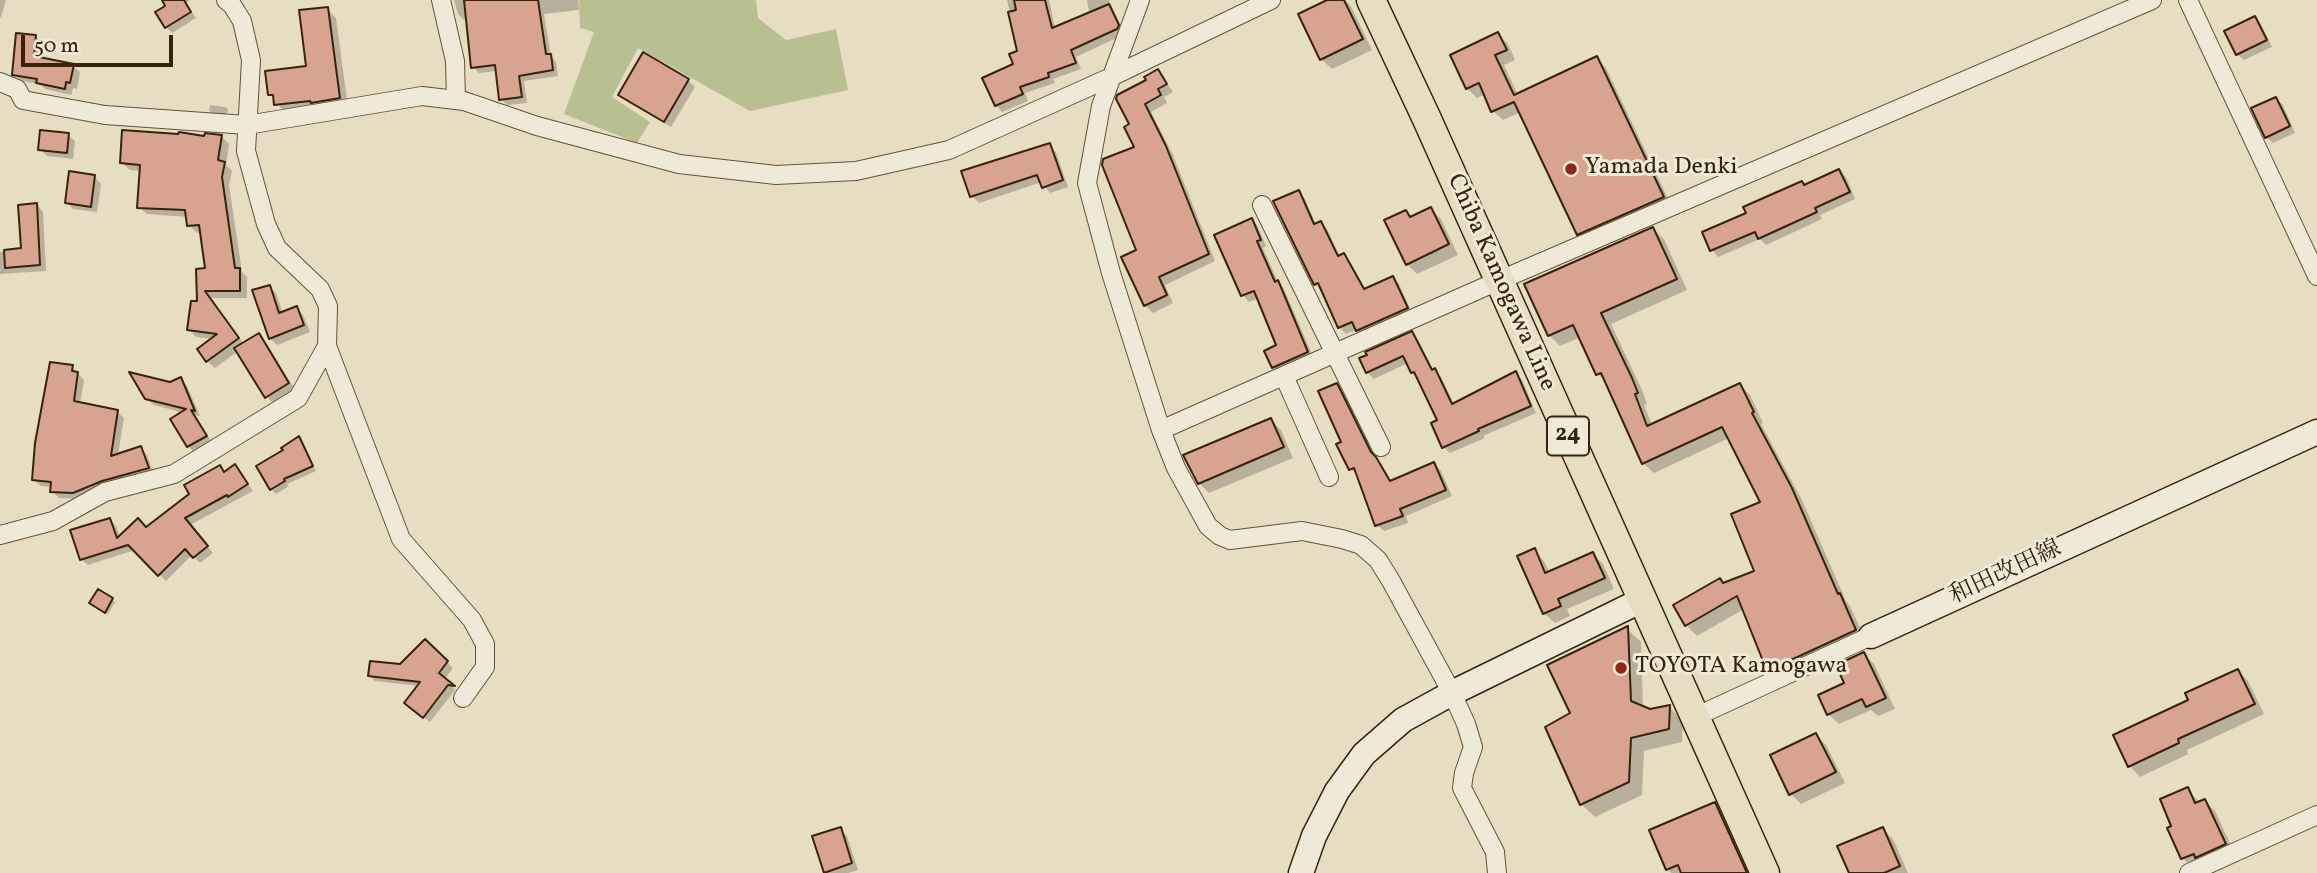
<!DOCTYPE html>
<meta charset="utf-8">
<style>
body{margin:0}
#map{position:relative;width:2317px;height:873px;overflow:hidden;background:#e7ddc3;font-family:Vollkorn,serif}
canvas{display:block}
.scale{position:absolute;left:21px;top:35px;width:152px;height:32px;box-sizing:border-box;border:4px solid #37230a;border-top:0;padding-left:9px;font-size:21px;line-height:24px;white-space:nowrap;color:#37230a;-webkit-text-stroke:5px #efe9d8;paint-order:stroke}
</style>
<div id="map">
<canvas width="2317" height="873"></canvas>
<div class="scale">50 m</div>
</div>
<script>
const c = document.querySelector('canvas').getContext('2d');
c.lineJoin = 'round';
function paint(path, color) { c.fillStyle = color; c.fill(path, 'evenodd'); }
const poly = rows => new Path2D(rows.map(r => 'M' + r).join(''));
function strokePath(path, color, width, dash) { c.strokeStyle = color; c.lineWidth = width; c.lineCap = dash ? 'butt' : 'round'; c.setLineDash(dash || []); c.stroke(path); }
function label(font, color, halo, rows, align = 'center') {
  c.font = font + ' Vollkorn,"Noto Serif JP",serif'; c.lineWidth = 6; c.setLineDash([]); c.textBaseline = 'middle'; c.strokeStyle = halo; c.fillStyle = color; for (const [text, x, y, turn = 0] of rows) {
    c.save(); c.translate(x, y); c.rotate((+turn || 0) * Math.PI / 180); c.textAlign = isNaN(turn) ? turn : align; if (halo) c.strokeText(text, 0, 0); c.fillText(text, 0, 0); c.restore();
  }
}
const green = poly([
 [579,0,756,0,758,18,786,40,836,29,848,90,750,111,638,48,612,97,650,122,637,143,564,114,594,32,580,28]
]);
const shadow = poly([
 [0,0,6,0,1,17,0,17],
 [164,0,190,0,186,3,196,18,172,33,166,27,168,7],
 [454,0,578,0,579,10,544,14,551,56,556,62,558,76,524,81,527,103,507,105,501,99,498,71,479,73,473,67,468,19,464,20,458,14],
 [1007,0,1049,0,1055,28,1090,16,1087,0,1109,0,1124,33,1123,35,1076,57,1081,69,1053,79,1055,83,1025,93,1028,101,1002,112,996,105,1019,52],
 [1332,0,1345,0,1351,6,1372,50,1332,69,1321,59],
 [327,9,336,18,348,107,285,113,270,94,308,68],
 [2254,18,2261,24,2272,47,2244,60,2237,54],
 [1498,34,1508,44,1515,60,1504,65,1518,95,1597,58,1606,68,1672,207,1588,244,1578,234,1521,112,1503,120,1493,111,1486,94,1477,98,1467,88],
 [35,36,42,43,40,59,73,66,80,72,77,89,73,88,71,95,45,89,40,84,21,81,14,74],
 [644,55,688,80,695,87,671,127,627,102,620,95],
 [1158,71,1173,92,1164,97,1167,103,1151,112,1173,155,1215,261,1165,285,1173,303,1153,313,1145,305,1138,251,1136,148,1131,125,1148,81],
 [2276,99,2283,105,2295,133,2273,143,2266,137],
 [210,105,225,107,228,109,227,114,212,113,209,110],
 [68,135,75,141,73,159,47,156,40,149],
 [221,136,229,144,226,165,232,171,229,185,242,272,247,277,247,298,210,298,244,344,259,336,266,342,295,390,273,403,266,396,238,351,215,368,207,361,213,339,196,337,189,329,198,303,207,270,202,232,197,233,189,225,188,217,147,214,139,207,141,171,130,170,122,163,206,138],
 [1049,145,1056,152,1068,187,1050,193,1042,182,979,203,972,196],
 [1839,171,1846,177,1855,199,1820,215,1822,219,1766,245,1760,239,1718,257,1712,250,1704,233],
 [95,177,101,184,97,212,73,209,66,202],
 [1299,192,1305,199,1316,225,1321,223,1327,229,1340,257,1343,255,1350,262,1366,290,1392,278,1399,284,1413,315,1364,337,1357,329,1346,334,1339,327,1275,202],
 [37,205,43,212,46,271,0,274,0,252,23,250],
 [1431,209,1441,219,1458,255,1417,274,1407,264,1406,212,1412,218],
 [1252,220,1258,227,1266,246,1263,248,1279,284,1284,289,1314,359,1281,374,1274,367,1267,351,1279,346,1259,298,1249,302,1243,295,1217,236],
 [1653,229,1664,239,1687,290,1611,324,1642,390,1647,404,1644,405,1652,425,1740,385,1750,395,1763,423,1761,424,1802,500,1846,601,1850,606,1866,641,1779,681,1769,670,1744,609,1697,636,1686,625,1725,585,1757,572,1762,503,1729,438,1654,473,1643,463,1608,384,1598,374,1581,337,1560,346,1549,335,1526,285],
 [269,287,276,293,283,314,296,308,303,315,310,332,277,345,270,338],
 [1412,333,1418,340,1434,371,1441,377,1454,404,1515,374,1522,380,1536,413,1483,436,1485,438,1450,453,1444,447,1440,421,1419,378,1408,363,1374,379,1367,372],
 [72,367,84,380,80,404,117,412,124,418,118,455,141,448,147,455,154,475,80,499,59,498,52,491,52,487,41,486,34,480],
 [180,379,187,386,200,416,195,415,212,443,195,453,188,446,173,419,184,413,154,405,146,398],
 [1336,385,1343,391,1377,460,1392,483,1434,464,1441,471,1452,496,1406,516,1408,523,1384,531,1377,525,1359,475,1350,469,1343,443],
 [1271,420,1281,430,1293,458,1209,493,1199,483],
 [298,439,316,471,287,484,289,486,276,494,271,489,286,451],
 [235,466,253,491,190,525,213,553,200,563,192,555,166,581,135,550,88,565,81,559,110,520,116,526,120,537,146,529,191,494,220,468,225,473],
 [1534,550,1544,561,1550,573,1592,554,1603,564,1614,589,1567,609,1570,616,1555,623,1544,613],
 [99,591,115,602,108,614,94,606],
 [1627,629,1641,642,1643,708,1650,711,1669,707,1683,721,1682,742,1644,751,1642,795,1595,817,1581,804,1572,713],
 [425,641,453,668,444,680,457,691,455,690,430,722,412,708,419,686,375,681,369,675,401,666],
 [1864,654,1874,664,1895,709,1878,716,1871,710,1839,724,1828,714],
 [2238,671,2248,681,2264,714,2187,750,2188,754,2140,777,2130,766,2116,736,2190,701],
 [1816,735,1826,745,1845,783,1801,804,1791,794],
 [2187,789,2200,803,2205,801,2215,811,2235,854,2193,869,2183,858,2169,829,2174,827],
 [1715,804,1728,818,1754,873,1671,873,1668,869],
 [840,829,847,836,858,870,848,873,826,873],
 [1883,829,1893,839,1908,873,1851,873]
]);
const building = poly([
 [162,0,184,0,191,12,165,28,155,12,165,6,162,0],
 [464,0,538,0,546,54,551,54,553,70,519,76,522,97,499,100,495,65,471,68,464,0],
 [1014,0,1045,0,1052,28,1109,4,1119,25,1117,29,1071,50,1076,63,1048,73,1049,77,1020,87,1023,94,995,106,982,78,1013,64,1009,54,1017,51,1008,12,1016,10,1014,0],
 [1327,0,1344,0,1363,39,1320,60,1298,14,1327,0],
 [328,7,340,98,311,103,310,101,274,105,273,95,268,95,265,71,306,66,299,10,328,7],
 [2255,16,2267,40,2236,55,2224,31,2255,16],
 [1498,32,1507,50,1495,55,1514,95,1597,56,1664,197,1577,235,1514,102,1491,112,1479,83,1466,89,1450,55,1498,32],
 [16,33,36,35,34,56,74,64,70,83,66,82,65,89,36,83,37,79,12,75,16,33],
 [643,52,689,79,664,122,618,95,643,52],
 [1158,69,1167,84,1158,89,1161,95,1145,104,1166,146,1209,254,1159,277,1167,295,1144,306,1121,257,1136,250,1102,165,1103,159,1134,147,1124,127,1129,124,1116,99,1117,95,1146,80,1144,77,1158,69],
 [2276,97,2290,126,2265,138,2251,108,2276,97],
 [40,130,69,133,67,153,38,150,40,130],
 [122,130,178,134,179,132,204,136,205,133,222,135,218,160,225,162,222,177,235,268,240,268,240,291,205,291,239,338,206,362,197,349,217,334,187,330,191,301,197,301,196,269,205,268,199,225,187,226,185,210,137,208,140,165,120,163,122,130],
 [1050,143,1063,180,1042,188,1037,175,970,197,961,171,1050,143],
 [1839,169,1850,192,1815,208,1817,212,1758,239,1755,232,1710,251,1702,232,1746,213,1743,207,1802,181,1804,185,1839,169],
 [69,171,95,175,91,207,65,203,69,171],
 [1299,190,1314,224,1321,221,1338,256,1344,253,1364,289,1393,276,1408,308,1356,331,1352,322,1338,328,1318,283,1314,285,1273,201,1299,190],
 [37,203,40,265,5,268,4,250,21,248,18,205,37,203],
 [1431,207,1449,244,1406,265,1384,220,1406,210,1410,217,1431,207],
 [1252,218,1261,240,1257,241,1275,282,1278,280,1308,352,1272,368,1264,351,1276,345,1254,291,1241,296,1214,235,1252,218],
 [1653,227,1677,279,1601,313,1632,378,1638,393,1635,394,1647,426,1740,383,1754,412,1752,413,1792,488,1838,594,1840,593,1856,630,1767,671,1737,596,1685,626,1673,605,1720,578,1723,583,1754,571,1731,514,1760,502,1722,427,1642,464,1601,373,1596,375,1573,325,1548,336,1524,284,1653,227],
 [270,285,279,313,297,306,304,325,269,339,252,290,270,285],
 [1412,331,1432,370,1435,368,1452,404,1516,371,1531,406,1478,429,1479,431,1442,448,1431,423,1437,420,1414,372,1411,373,1403,356,1366,373,1359,358,1367,355,1365,352,1412,331],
 [259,333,289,383,265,398,234,348,259,333],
 [50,362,73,365,72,371,78,372,74,401,118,410,111,456,141,446,149,468,102,481,73,493,50,492,51,482,32,480,35,443,50,362],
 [129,372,170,382,181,377,195,411,191,410,207,436,187,447,170,419,186,409,145,399,129,372],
 [1337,383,1371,452,1376,457,1390,481,1434,462,1446,490,1400,509,1403,516,1375,526,1354,468,1349,470,1336,444,1341,442,1318,391,1337,383],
 [1271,418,1284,447,1198,484,1183,455,1271,418],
 [299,436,313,466,284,479,285,481,270,490,256,466,283,450,281,448,299,436],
 [235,464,248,484,228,497,227,495,185,518,208,546,193,558,185,549,158,576,128,545,80,560,70,530,110,518,117,538,138,518,146,527,189,494,184,485,220,465,224,472,235,464],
 [1535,548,1545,573,1593,552,1605,578,1558,599,1561,606,1543,614,1517,556,1535,548],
 [98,589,113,598,105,613,89,603,98,589],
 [1628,626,1631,701,1650,709,1670,705,1669,729,1631,738,1629,782,1580,805,1545,727,1570,713,1547,665,1628,626],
 [425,639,448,661,439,673,455,686,448,685,423,718,404,703,420,682,368,676,370,661,400,664,425,639],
 [1864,652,1886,698,1866,707,1862,699,1827,715,1818,695,1844,683,1836,665,1864,652],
 [2238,669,2255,704,2178,739,2179,743,2128,767,2113,735,2188,700,2185,693,2238,669],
 [1816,733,1836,772,1789,795,1770,755,1816,733],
 [2188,787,2195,803,2205,799,2226,844,2195,858,2194,854,2181,859,2167,828,2171,826,2160,799,2188,787],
 [1715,802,1747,873,1681,873,1678,865,1666,870,1649,830,1715,802],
 [841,827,852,863,824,873,812,836,841,827],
 [1883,827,1900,866,1884,873,1849,873,1837,846,1883,827]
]);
const street = poly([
 [226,0,232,5,242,21,251,60,246,151,266,224,277,248,320,289,328,306,327,346,401,539,472,620,485,644,485,667,463,698],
 [441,0,455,61,456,100],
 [1140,0,1101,106,1087,183,1111,273,1161,430,1176,468,1208,526,1220,536,1230,540,1302,531,1342,539,1361,545,1378,560,1391,581,1452,693,1466,724,1473,747,1464,773,1462,788,1495,852,1497,873],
 [2188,0,2317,276],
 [0,82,17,89,23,100,105,115,247,125,422,96,464,101,537,126,679,164,776,175,856,171,949,150,1111,77,1271,0],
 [1262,205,1381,447],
 [1284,376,1329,477],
 [1161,430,1498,281,2152,0],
 [0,535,53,521,105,492,174,474,298,398,327,346],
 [1695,717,1871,636],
 [2189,873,2317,815]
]);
const secondary = poly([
 [1871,636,2317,432],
 [1301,873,1314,836,1337,791,1364,754,1403,720,1452,693,1642,600]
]);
const primary = poly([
 [1371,0,1426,117,1765,873]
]);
const markers = [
 [1571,169,7,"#8f2418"],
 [1621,668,7,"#8f2418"]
];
const shields = [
 [1568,436,42]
];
const shieldNames = [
 ["24",1568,436]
];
const poiNames = [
 ["Yamada Denki",1585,169],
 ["TOYOTA Kamogawa",1635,668]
];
const streetNames = [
 ["Chiba Kamogawa Line",1500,283,66],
 ["和田改田線",2006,574,-25]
];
paint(green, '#b8c092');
paint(shadow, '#0003');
paint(building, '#d8a391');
strokePath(building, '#37230a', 2);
strokePath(street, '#635238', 20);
strokePath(secondary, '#37230a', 27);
strokePath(primary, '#37230a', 31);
strokePath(street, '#efe9d8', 18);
strokePath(secondary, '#efe9d8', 24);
strokePath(primary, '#e7ddc3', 28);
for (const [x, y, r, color] of markers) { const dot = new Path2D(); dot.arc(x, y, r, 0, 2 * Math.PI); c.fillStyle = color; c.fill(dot); strokePath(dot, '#efe9d8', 2.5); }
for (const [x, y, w] of shields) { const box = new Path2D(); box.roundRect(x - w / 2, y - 19.5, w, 39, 5); c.fillStyle = '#efe9d8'; c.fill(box); strokePath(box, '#37230a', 2); }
label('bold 23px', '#37230a', null, shieldNames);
label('24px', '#37230a', '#efe9d8', poiNames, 'left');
label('24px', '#37230a', '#efe9d8', streetNames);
</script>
